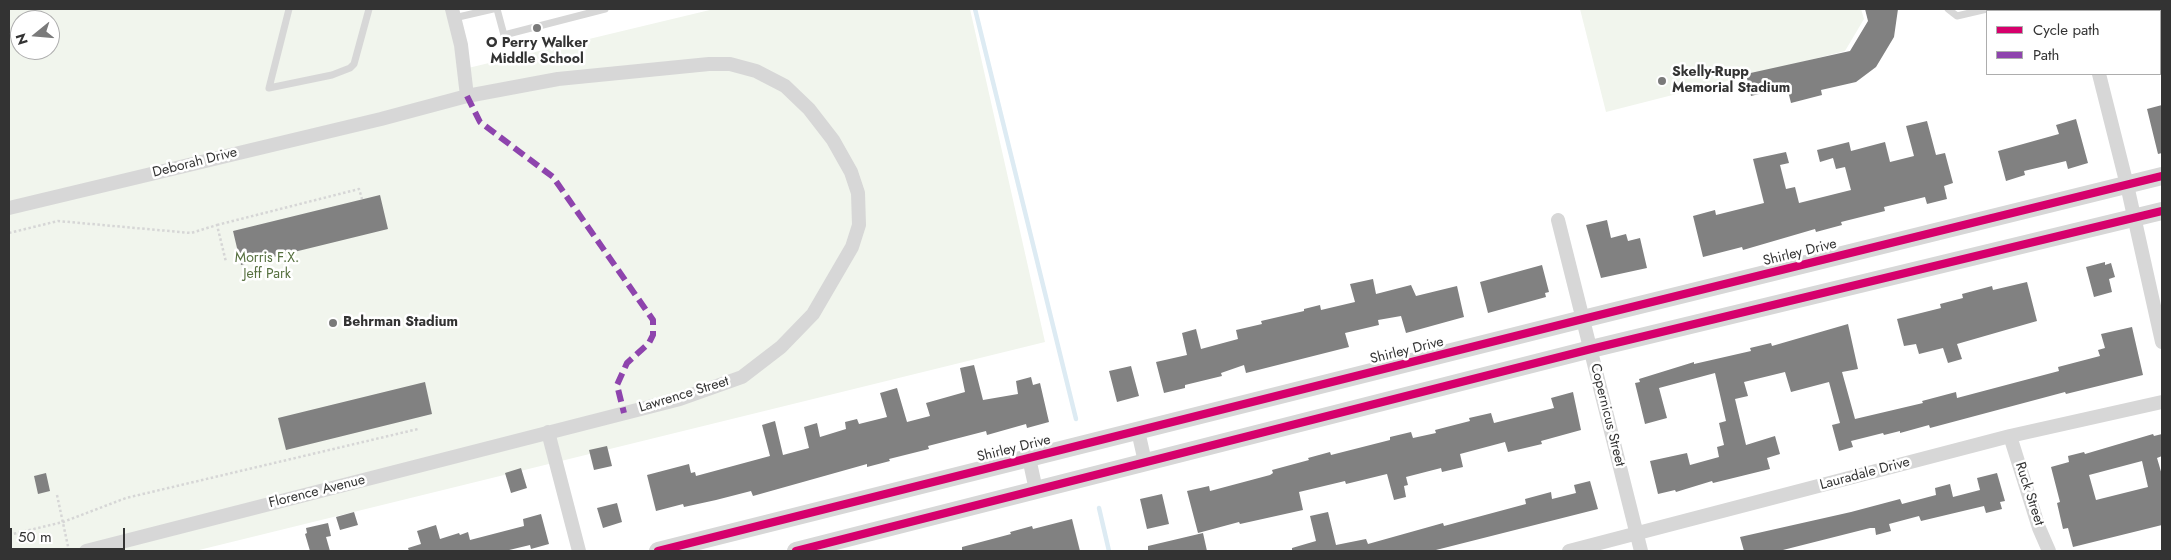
<!DOCTYPE html>
<style>
body{margin:0}
#map{position:relative;width:2171px;height:560px;overflow:hidden;background:#fff;font-family:Jost,sans-serif}
canvas{display:block}
.frame{position:absolute;inset:0;border:10px solid #333;pointer-events:none}
.legend{position:absolute;left:1986px;top:10px;width:175px;height:65px;box-sizing:border-box;background:#fff;border:1px solid #adadad;margin:0;padding:6px 9px;list-style:none;font-size:15px;color:#333}
.legend li{display:flex;align-items:center;gap:10px;height:25px}
.legend b{width:25px;border:1px solid #adadad}
.north{position:absolute;left:10px;top:10px;width:50px;height:50px;box-sizing:border-box;background:#fff;border:1px solid #adadad;border-radius:50%;rotate:253deg;font-size:14px;font-weight:700;line-height:20px;text-align:center;color:#333}
.north::after{content:'';display:block;margin:auto;width:18px;height:22px;background:#7a7a7a;clip-path:polygon(50% 0,100% 100%,50% 72%,0 100%)}
.scale{position:absolute;left:10px;top:528px;width:115px;height:22px;box-sizing:border-box;border:2px solid #333;border-top:0;padding-left:6px;font-size:15px;line-height:18px;white-space:nowrap;color:#333;-webkit-text-stroke:4px #fff;paint-order:stroke}
</style>
<div id="map">
<canvas width="2171" height="560"></canvas>
<div class="frame"></div>
<ul class="legend">
<li><b style="height:6px;background:#d6006c"></b>Cycle path</li>
<li><b style="height:6px;background:#8e44ad"></b>Path</li>
</ul>
<div class="north">N</div>
<div class="scale">50 m</div>
</div>
<script>
const c = document.querySelector('canvas').getContext('2d');
c.lineJoin = 'round';
function paint(path, color) { c.fillStyle = color; c.fill(path, 'evenodd'); }
const poly = rows => new Path2D(rows.map(r => 'M' + r).join(''));
function strokePath(path, color, width, dash) { c.strokeStyle = color; c.lineWidth = width; c.lineCap = dash ? 'butt' : 'round'; c.setLineDash(dash || []); c.stroke(path); }
function label(font, color, halo, rows, align = 'center') {
  c.font = font + ' Jost,sans-serif'; c.lineWidth = 5; c.setLineDash([]); c.textBaseline = 'middle'; c.strokeStyle = halo; c.fillStyle = color; for (const [text, x, y, turn = 0] of rows) {
    c.save(); c.translate(x, y); c.rotate((+turn || 0) * Math.PI / 180); c.textAlign = isNaN(turn) ? turn : align; if (halo) c.strokeText(text, 0, 0); c.fillText(text, 0, 0); c.restore();
  }
}
const green = poly([
 [9,9,449,9,464,69,714,9,970,9,1045,342,195,551,9,551],
 [20,20,50,20,50,50,20,50],
 [1580,9,1861,9,1864,19,1845,51,1606,112]
]);
const stream = poly([
 [975,9,1076,419],
 [1099,508,1109,551]
]);
const building = poly([
 [1865,9,1898,9,1894,37,1876,67,1856,82,1821,90,1822,95,1791,103,1787,87,1751,96,1746,74,1850,51,1868,21],
 [2162,105,2162,153,2158,154,2147,109],
 [2076,119,2088,163,2068,169,2066,161,2024,171,2025,175,2006,181,1998,151,2059,134,2056,125],
 [1927,121,1936,155,1945,153,1953,183,1944,186,1947,199,1927,204,1925,197,1884,207,1885,211,1841,222,1842,225,1816,232,1815,229,1743,250,1742,247,1703,257,1693,216,1715,210,1716,215,1764,203,1753,159,1786,152,1789,163,1780,165,1786,189,1795,187,1799,203,1851,190,1845,167,1836,169,1833,158,1820,162,1817,150,1849,142,1851,151,1885,142,1890,162,1914,156,1906,126],
 [380,195,388,229,241,265,233,231],
 [1607,220,1611,238,1626,234,1628,241,1640,238,1647,268,1601,278,1586,225],
 [2105,262,2105,265,2111,263,2115,277,2109,279,2112,292,2094,297,2086,267],
 [1542,265,1549,292,1545,293,1546,297,1488,313,1480,282],
 [1373,279,1376,294,1411,285,1416,296,1457,286,1464,317,1406,333,1401,316,1378,320,1379,325,1345,333,1349,347,1246,373,1244,365,1221,373,1222,376,1185,385,1185,388,1164,393,1156,362,1187,355,1182,333,1196,329,1201,349,1238,339,1236,330,1262,324,1261,321,1304,311,1304,309,1320,305,1321,310,1355,302,1350,284],
 [2027,282,2037,321,1957,344,1962,359,1948,363,1943,348,1919,354,1916,344,1904,346,1897,319,1941,308,1940,304,1963,298,1962,294,1992,286,1993,290],
 [1848,324,1858,369,1842,372,1855,419,1923,403,1922,401,1956,392,1957,398,2059,371,2058,367,2100,356,2098,350,2105,348,2101,334,2132,327,2143,375,2066,394,2065,392,1930,428,1929,425,1900,433,1900,431,1884,435,1883,433,1851,441,1853,447,1839,451,1832,425,1840,423,1829,382,1791,392,1785,372,1744,382,1748,396,1735,399,1746,445,1775,436,1780,454,1767,458,1770,469,1713,483,1712,481,1676,492,1675,490,1658,494,1650,461,1687,453,1690,465,1719,457,1717,447,1724,445,1719,423,1726,421,1715,373,1659,388,1667,418,1645,424,1635,383,1640,382,1639,379,1694,362,1694,364,1751,351,1750,348,1771,343,1772,346],
 [974,365,983,400,1018,394,1016,381,1031,377,1033,385,1040,383,1049,422,1027,428,1026,424,987,435,986,431,928,446,929,449,889,459,890,461,867,467,867,464,753,496,751,491,716,500,684,507,683,504,656,511,647,475,689,464,691,473,695,472,696,476,770,456,762,425,775,421,783,455,809,448,804,427,817,423,820,437,846,429,845,422,857,419,859,424,887,417,880,393,897,388,907,422,930,416,926,403,965,392,960,368],
 [1131,366,1139,396,1117,402,1109,371],
 [425,382,432,414,286,450,278,418],
 [1573,392,1581,430,1541,441,1542,444,1508,452,1505,442,1460,454,1463,467,1442,472,1441,468,1406,477,1408,485,1404,486,1406,497,1394,500,1387,474,1346,484,1345,481,1299,492,1303,510,1240,524,1239,522,1198,533,1187,491,1209,486,1210,491,1270,475,1273,473,1272,470,1309,460,1308,458,1330,452,1331,455,1390,440,1390,437,1411,432,1413,438,1436,433,1435,430,1470,421,1469,418,1491,413,1494,423,1554,408,1551,398],
 [2153,434,2154,436,2162,434,2162,456,2157,458,2162,475,2162,525,2073,547,2068,528,2063,529,2057,503,2060,502,2051,467,2069,462,2068,456,2084,452,2085,454],
 [2142,461,2148,487,2096,500,2089,475],
 [607,446,612,466,594,470,589,450],
 [521,468,527,488,511,493,505,473],
 [46,473,50,491,38,494,34,476],
 [1997,473,2005,501,2000,502,2002,509,1986,513,1984,506,1921,521,1919,516,1889,524,1891,531,1876,535,1875,528,1870,528,1779,551,1744,551,1740,537,1851,512,1900,499,1902,504,1936,495,1935,488,1950,484,1953,497,1980,490,1977,478],
 [1590,481,1598,509,1432,551,1292,551,1292,548,1316,541,1310,516,1328,512,1336,545,1366,539,1368,544,1443,523,1444,526,1526,504,1525,499,1551,492,1552,499,1576,493,1574,485],
 [1162,494,1169,524,1147,529,1140,499],
 [617,503,622,522,603,528,597,508],
 [354,512,358,525,340,530,336,517],
 [541,514,549,544,531,549,530,545,505,551,409,551,408,548,421,544,417,531,436,525,440,539,459,533,460,535,468,532,470,540,524,526,523,519],
 [1072,519,1080,551,962,551,962,547,1011,534,1010,532,1032,526,1033,529],
 [328,523,331,536,326,537,330,551,310,551,305,534,307,533,306,528],
 [1203,533,1207,551,1148,551,1148,546]
]);
const path = poly([
 [217,225,359,189,362,199],
 [9,233,58,221,191,233,217,225,226,262],
 [57,495,69,551],
 [9,535,63,522,126,498,418,429]
]);
const service = poly([
 [289,9,269,88,332,75,350,68,354,64,369,9],
 [497,9,504,35,605,9],
 [1948,9,1957,16,1987,9],
 [454,18,493,9]
]);
const minor = poly([
 [452,9,461,45,467,96],
 [2082,9,2083,11],
 [2099,74,2127,185,2162,342],
 [9,208,381,119,467,96,558,79,709,64,730,64,756,71,785,86,809,109,833,140,851,172,858,193,859,225,852,247,813,314,781,347,742,377,680,399,86,551],
 [1558,220,1641,551],
 [1138,431,1145,462],
 [548,432,579,551],
 [2010,436,2039,528,2049,551],
 [1029,458,1036,490],
 [1569,551,2010,436,2162,402]
]);
const tertiary = poly([
 [658,551,1583,319,2162,176],
 [796,551,1591,349,2162,211]
]);
const quiet = poly([
 [467,96,480,122,553,177,653,320,653,335,649,343,627,363,617,385,624,413]
]);
const cycleway = poly([
 [658,551,1583,319,2162,176],
 [796,551,1591,349,2162,211]
]);
const markers = [
 [537,28,5,"#7a7a7a"],
 [1662,81,5,"#7a7a7a"],
 [333,323,5,"#7a7a7a"]
];
const poiNames = [
 ["O Perry Walker",537,44,"center"],
 ["Middle School",537,60,"center"],
 ["Skelly-Rupp",1672,73],
 ["Memorial Stadium",1672,89],
 ["Behrman Stadium",343,323]
];
const streetNames = [
 ["Deborah Drive",195,163,-14],
 ["Shirley Drive",1800,253,-14],
 ["Shirley Drive",1407,351,-14],
 ["Lawrence Street",684,395,-17],
 ["Copernicus Street",1607,415,76],
 ["Shirley Drive",1014,449,-14],
 ["Lauradale Drive",1865,474,-15],
 ["Florence Avenue",317,492,-14],
 ["Ruck Street",2029,494,72]
];
const parkNames = [
 ["Morris F.X.",267,259],
 ["Jeff Park",267,275]
];
paint(green, '#f1f5ed');
strokePath(stream, '#ddebf3', 4.5);
paint(building, '#818181');
strokePath(path, '#d6d6d6', 2.5, [2.5, 2.5]);
strokePath(service, '#d7d7d7', 7);
strokePath(minor, '#d7d7d7', 14);
strokePath(tertiary, '#d7d7d7', 18);
strokePath(quiet, '#8e44ad', 6, [12, 6]);
strokePath(cycleway, '#d6006c', 8);
for (const [x, y, r, color] of markers) { const dot = new Path2D(); dot.arc(x, y, r, 0, 2 * Math.PI); c.fillStyle = color; c.fill(dot); strokePath(dot, '#fff', 2); }
label('bold 14px', '#333', '#fff', poiNames, 'left');
label('14px', '#333', '#fff', streetNames);
label('14px', '#56703f', '#fff', parkNames);
</script>
